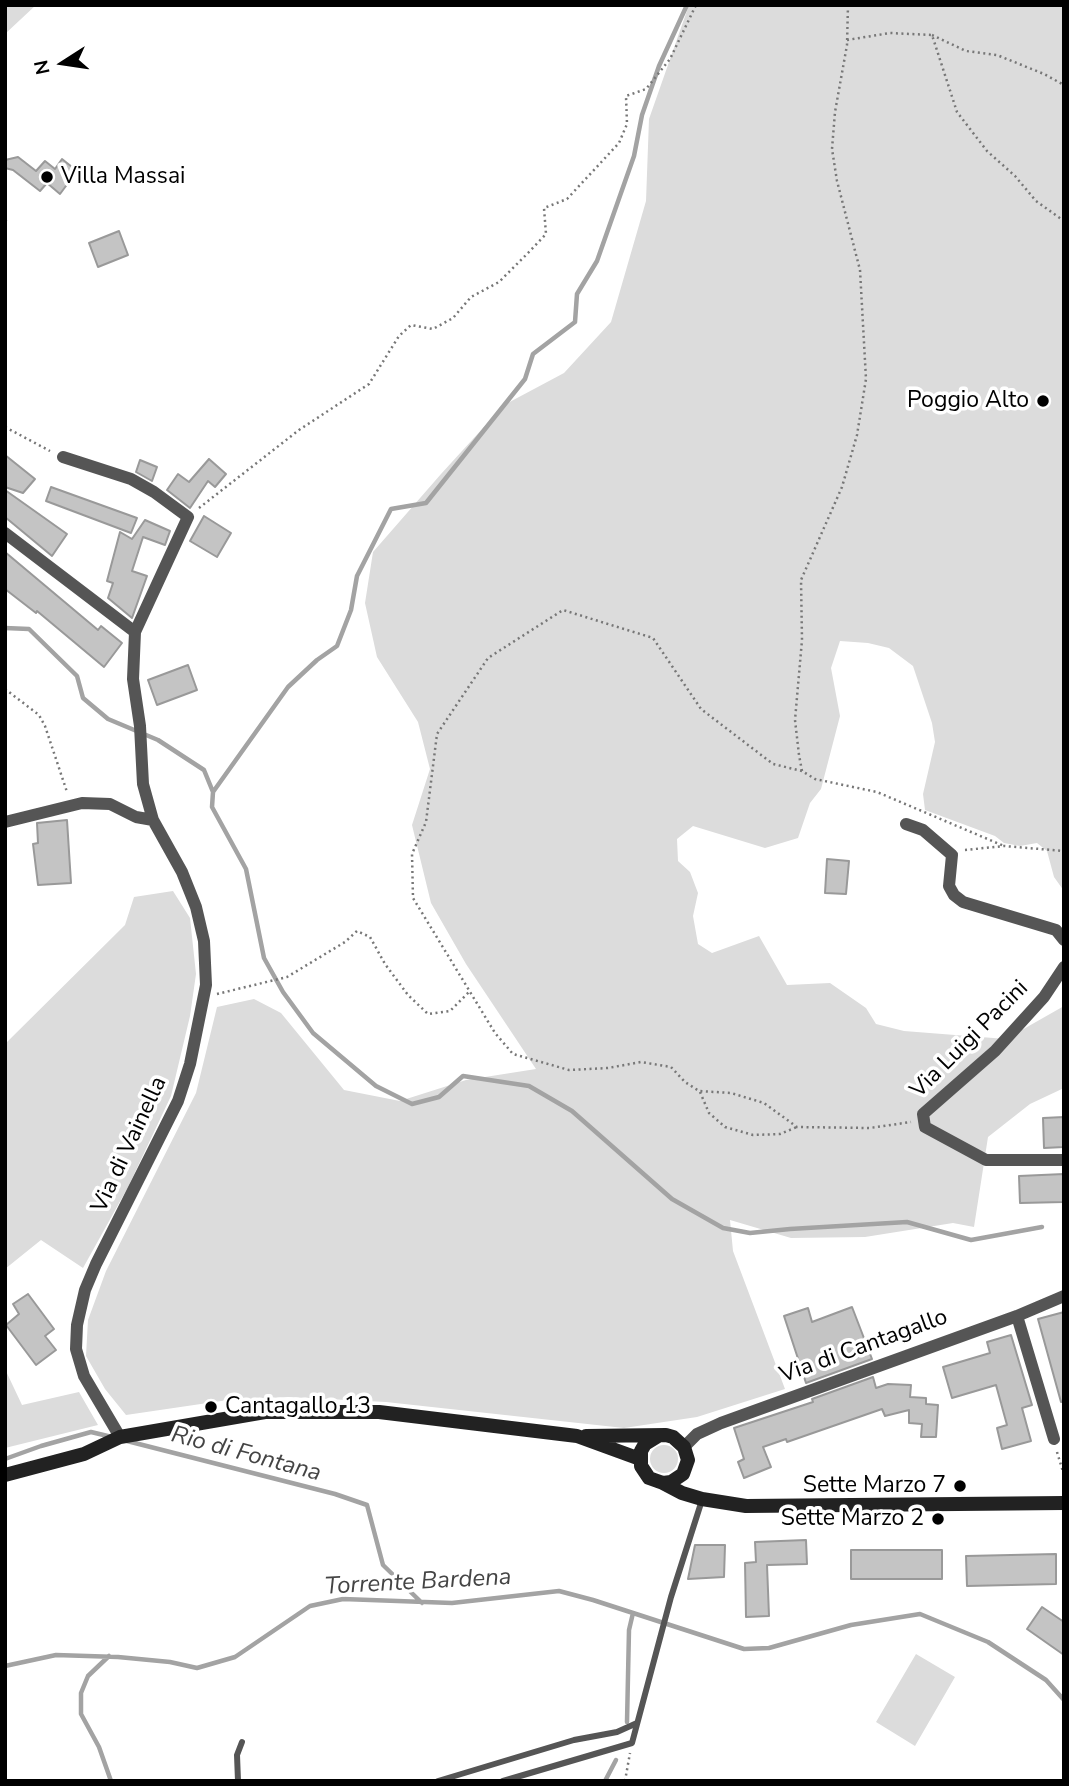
<!DOCTYPE html>
<style>
body{margin:0}
#map{position:relative;width:1069px;height:1786px;overflow:hidden;background:#fff;font-family:"Nunito Sans",sans-serif}
canvas{display:block}
.frame{position:absolute;inset:0;border:7px solid #000;pointer-events:none}
.north{position:absolute;left:28px;top:28px;width:70px;height:70px;-webkit-text-stroke:5px #fff;paint-order:stroke;rotate:258deg;font-size:19px;font-weight:700;line-height:28px;text-align:center;color:#000}
.north::after{content:'';display:block;margin:auto;width:24px;height:32px;background:#000;clip-path:polygon(50% 0,100% 100%,50% 72%,0 100%)}
</style>
<div id="map">
<canvas width="1069" height="1786"></canvas>
<div class="frame"></div>
<div class="north">N</div>
</div>
<script>
const c = document.querySelector('canvas').getContext('2d');
c.lineJoin = 'round';
function paint(path, color) { c.fillStyle = color; c.fill(path, 'evenodd'); }
const poly = rows => new Path2D(rows.map(r => 'M' + r).join(''));
function strokePath(path, color, width, dash) { c.strokeStyle = color; c.lineWidth = width; c.lineCap = dash ? 'butt' : 'round'; c.setLineDash(dash || []); c.stroke(path); }
function label(font, color, halo, rows, align = 'center') {
  c.font = font + ' "Nunito Sans",sans-serif'; c.lineWidth = 7; c.setLineDash([]); c.textBaseline = 'middle'; c.strokeStyle = halo; c.fillStyle = color; for (const [text, x, y, turn = 0] of rows) {
    c.save(); c.translate(x, y); c.rotate((+turn || 0) * Math.PI / 180); c.textAlign = isNaN(turn) ? turn : align; if (halo) c.strokeText(text, 0, 0); c.fillText(text, 0, 0); c.restore();
  }
}
const green = poly([
 [5,5,36,5,5,34],
 [689,5,1064,5,1064,891,1054,877,1047,851,1037,843,1020,846,1004,843,995,836,925,810,923,794,935,742,932,723,913,666,889,648,868,643,840,641,831,668,840,716,821,789,810,803,798,838,765,848,693,826,677,839,678,861,690,872,698,893,693,916,698,944,712,953,759,936,787,985,830,983,866,1008,876,1024,904,1031,1006,1039,1064,1006,1064,1088,1030,1104,988,1137,974,1227,953,1223,865,1237,791,1238,730,1220,733,1251,785,1389,697,1417,624,1428,386,1402,288,1397,228,1400,126,1415,105,1389,86,1356,88,1320,106,1271,196,1093,217,1007,254,999,281,1013,344,1090,400,1101,466,1080,536,1069,466,964,431,903,412,825,430,769,418,722,377,657,365,603,373,552,441,474,504,405,564,373,611,322,646,201,649,119],
 [173,891,190,918,196,974,190,1016,171,1096,128,1187,83,1268,41,1240,5,1269,5,1044,125,925,134,897],
 [5,1369,22,1405,79,1392,98,1425,5,1448],
 '650 1459a14 14 0 1 1 28 0a14 14 0 1 1-28 0Z',
 [916,1654,955,1677,915,1746,876,1722]
]);
const stream = poly([
 [5,628,29,629,77,676,83,698,108,719,158,740,204,770,213,792,212,807,246,869,264,958,283,992,313,1033,376,1086,412,1104,439,1097,463,1076,529,1086,572,1111,672,1199,723,1228,750,1233,790,1229,907,1222,971,1240,1042,1227],
 [213,792,288,687,317,660,337,646,351,610,357,576,391,509,426,503,525,379,533,354,575,322,577,294,597,261,634,156,642,115,659,66,687,5],
 [127,1441,335,1494,367,1505,383,1565,422,1603],
 [5,1459,41,1446,91,1432,112,1437],
 [109,1656,88,1676,81,1693,81,1714,99,1747,111,1781],
 [5,1666,56,1655,118,1657,170,1662,197,1668,235,1657,310,1606,343,1599,452,1603,559,1591,593,1600,744,1649,769,1648,851,1625,920,1614,988,1642,1046,1680,1064,1700],
 [627,1722,629,1630,633,1613],
 [605,1781,616,1760]
]);
const building = poly([
 [18,157,36,171,45,161,55,169,62,159,77,171,60,194,47,183,40,191,13,170,5,168,5,160,18,157],
 [119,231,128,255,98,267,89,243,119,231],
 [5,455,35,479,23,493,5,487,5,455],
 [209,459,226,474,215,487,208,481,190,508,167,490,178,474,189,482,209,459],
 [140,460,157,467,152,481,136,472,140,460],
 [51,487,137,518,131,533,46,501,51,487],
 [5,490,67,534,52,556,5,517,5,490],
 [204,516,231,533,217,557,190,541,204,516],
 [145,520,170,531,165,545,143,537,132,571,147,576,132,618,108,598,113,583,107,581,120,532,132,539,145,520],
 [5,552,98,630,101,626,122,643,104,667,37,611,36,613,5,589,5,552],
 [188,665,197,690,157,705,148,680,188,665],
 [67,820,71,883,38,885,33,844,38,843,37,823,67,820],
 [827,859,849,861,846,894,825,893,827,859],
 [1064,1117,1064,1147,1044,1148,1043,1118,1064,1117],
 [1064,1174,1064,1202,1020,1203,1019,1176,1064,1174],
 [28,1294,54,1329,45,1336,56,1350,36,1365,6,1325,19,1314,13,1304,28,1294],
 [852,1307,872,1359,806,1383,784,1316,808,1308,812,1322,852,1307],
 [1064,1312,1064,1401,1061,1402,1038,1319,1064,1312],
 [1011,1335,1032,1405,1022,1408,1031,1441,1002,1449,997,1428,1007,1425,996,1385,952,1398,943,1367,990,1353,987,1342,1011,1335],
 [873,1377,876,1388,888,1384,911,1385,910,1397,926,1398,926,1404,938,1405,936,1437,921,1437,922,1424,909,1423,909,1410,885,1416,882,1409,787,1442,786,1439,763,1447,771,1467,744,1478,738,1462,744,1459,734,1428,813,1402,812,1399,873,1377],
 [806,1540,807,1564,767,1565,769,1616,746,1617,745,1563,756,1562,755,1542,806,1540],
 [695,1545,725,1545,724,1577,688,1579,695,1545],
 [851,1550,942,1550,942,1579,851,1579,851,1550],
 [1056,1554,1056,1584,967,1586,966,1556,1056,1554],
 [1042,1607,1064,1622,1064,1655,1027,1629,1042,1607]
]);
const path = poly([
 [848,5,847,45,835,112,832,149,837,181,860,270,866,379,857,435,842,487,801,580,802,640,795,720,799,755,802,771,815,779,877,792,1004,846],
 [932,35,966,51,997,55,1044,74,1064,85],
 [847,40,890,33,932,35,957,112,987,151,1015,176,1036,201,1064,221],
 [5,221,9,222],
 [5,427,50,451],
 [199,508,299,430,369,384,399,336,411,325,433,329,453,318,471,297,499,282,528,253,546,234,544,208,567,199,619,143,627,124,626,96,646,89,670,59,696,5],
 [5,689,39,715,45,726,67,792],
 [802,771,773,764,701,709,653,638,563,610,488,658,437,734,426,822,412,854,413,898,495,1033,513,1054,569,1070,608,1068,641,1062,671,1067,685,1082,699,1091,731,1093,764,1103,797,1127,870,1128,911,1122],
 [965,850,1004,846,1064,851],
 [217,994,287,977,345,942,357,931,370,937,385,964,408,995,428,1014,450,1011,470,991],
 [700,1092,709,1113,725,1127,753,1135,780,1134,797,1127],
 [1057,1452,1064,1475],
 [625,1781,630,1753]
]);
const lane = poly([
 [238,1781,237,1755,242,1742],
 [438,1781,574,1740,617,1732,637,1723],
 [503,1781,632,1743,671,1597,702,1500]
]);
const street = poly([
 [63,457,131,479,154,492,188,517,135,632,133,679,140,726,143,784,153,820,182,872,196,907,204,941,206,985,190,1064,178,1101,96,1264,85,1290,77,1325,76,1349,84,1376,120,1437],
 [5,533,135,632],
 [5,822,82,803,110,804,136,817,153,820],
 [906,824,923,830,952,855,949,886,954,895,963,902,1056,930,1064,940],
 [1064,967,1044,997,995,1051,923,1114,925,1127,986,1160,1064,1160],
 [1017,1316,1054,1439],
 [684,1447,697,1434,721,1423,1017,1316,1064,1296]
]);
const secondary = poly([
 [586,1436,666,1435,673,1437,684,1447,688,1460,683,1474,671,1482,663,1483,649,1478,641,1466,641,1451,645,1444,658,1436],
 [5,1475,84,1454,120,1437,265,1412,379,1412,577,1436,640,1459],
 [663,1483,682,1493,702,1499,746,1506,1064,1503]
]);
const markers = [
 [47,177,7,"#000"],
 [1043,401,7,"#000"],
 [211,1407,7,"#000"],
 [960,1486,7,"#000"],
 [938,1519,7,"#000"]
];
const poiNames = [
 ["Villa Massai",61,177,"left"],
 ["Poggio Alto",1029,401],
 ["Cantagallo 13",225,1407,"left"],
 ["Sette Marzo 7",946,1486],
 ["Sette Marzo 2",924,1519]
];
const streetNames = [
 ["Via Luigi Pacini",970,1040,-45],
 ["Via di Vainella",130,1145,-65],
 ["Via di Cantagallo",864,1347,-20]
];
const waterNames = [
 ["Rio di Fontana",246,1455,15],
 ["Torrente Bardena",418,1583,-3]
];
paint(green, '#dcdcdc');
strokePath(stream, '#a3a3a3', 4.5);
paint(building, '#c4c4c4');
strokePath(building, '#999', 2);
strokePath(path, '#777', 2.5, [2, 3.5]);
strokePath(lane, '#555', 6);
strokePath(street, '#555', 12);
strokePath(secondary, '#222', 14);
for (const [x, y, r, color] of markers) { const dot = new Path2D(); dot.arc(x, y, r, 0, 2 * Math.PI); c.fillStyle = color; c.fill(dot); strokePath(dot, '#fff', 2.5); }
label('23px', '#000', '#fff', poiNames, 'right');
label('23px', '#000', '#fff', streetNames);
label('italic 24px', '#444', '#fff', waterNames);
</script>
